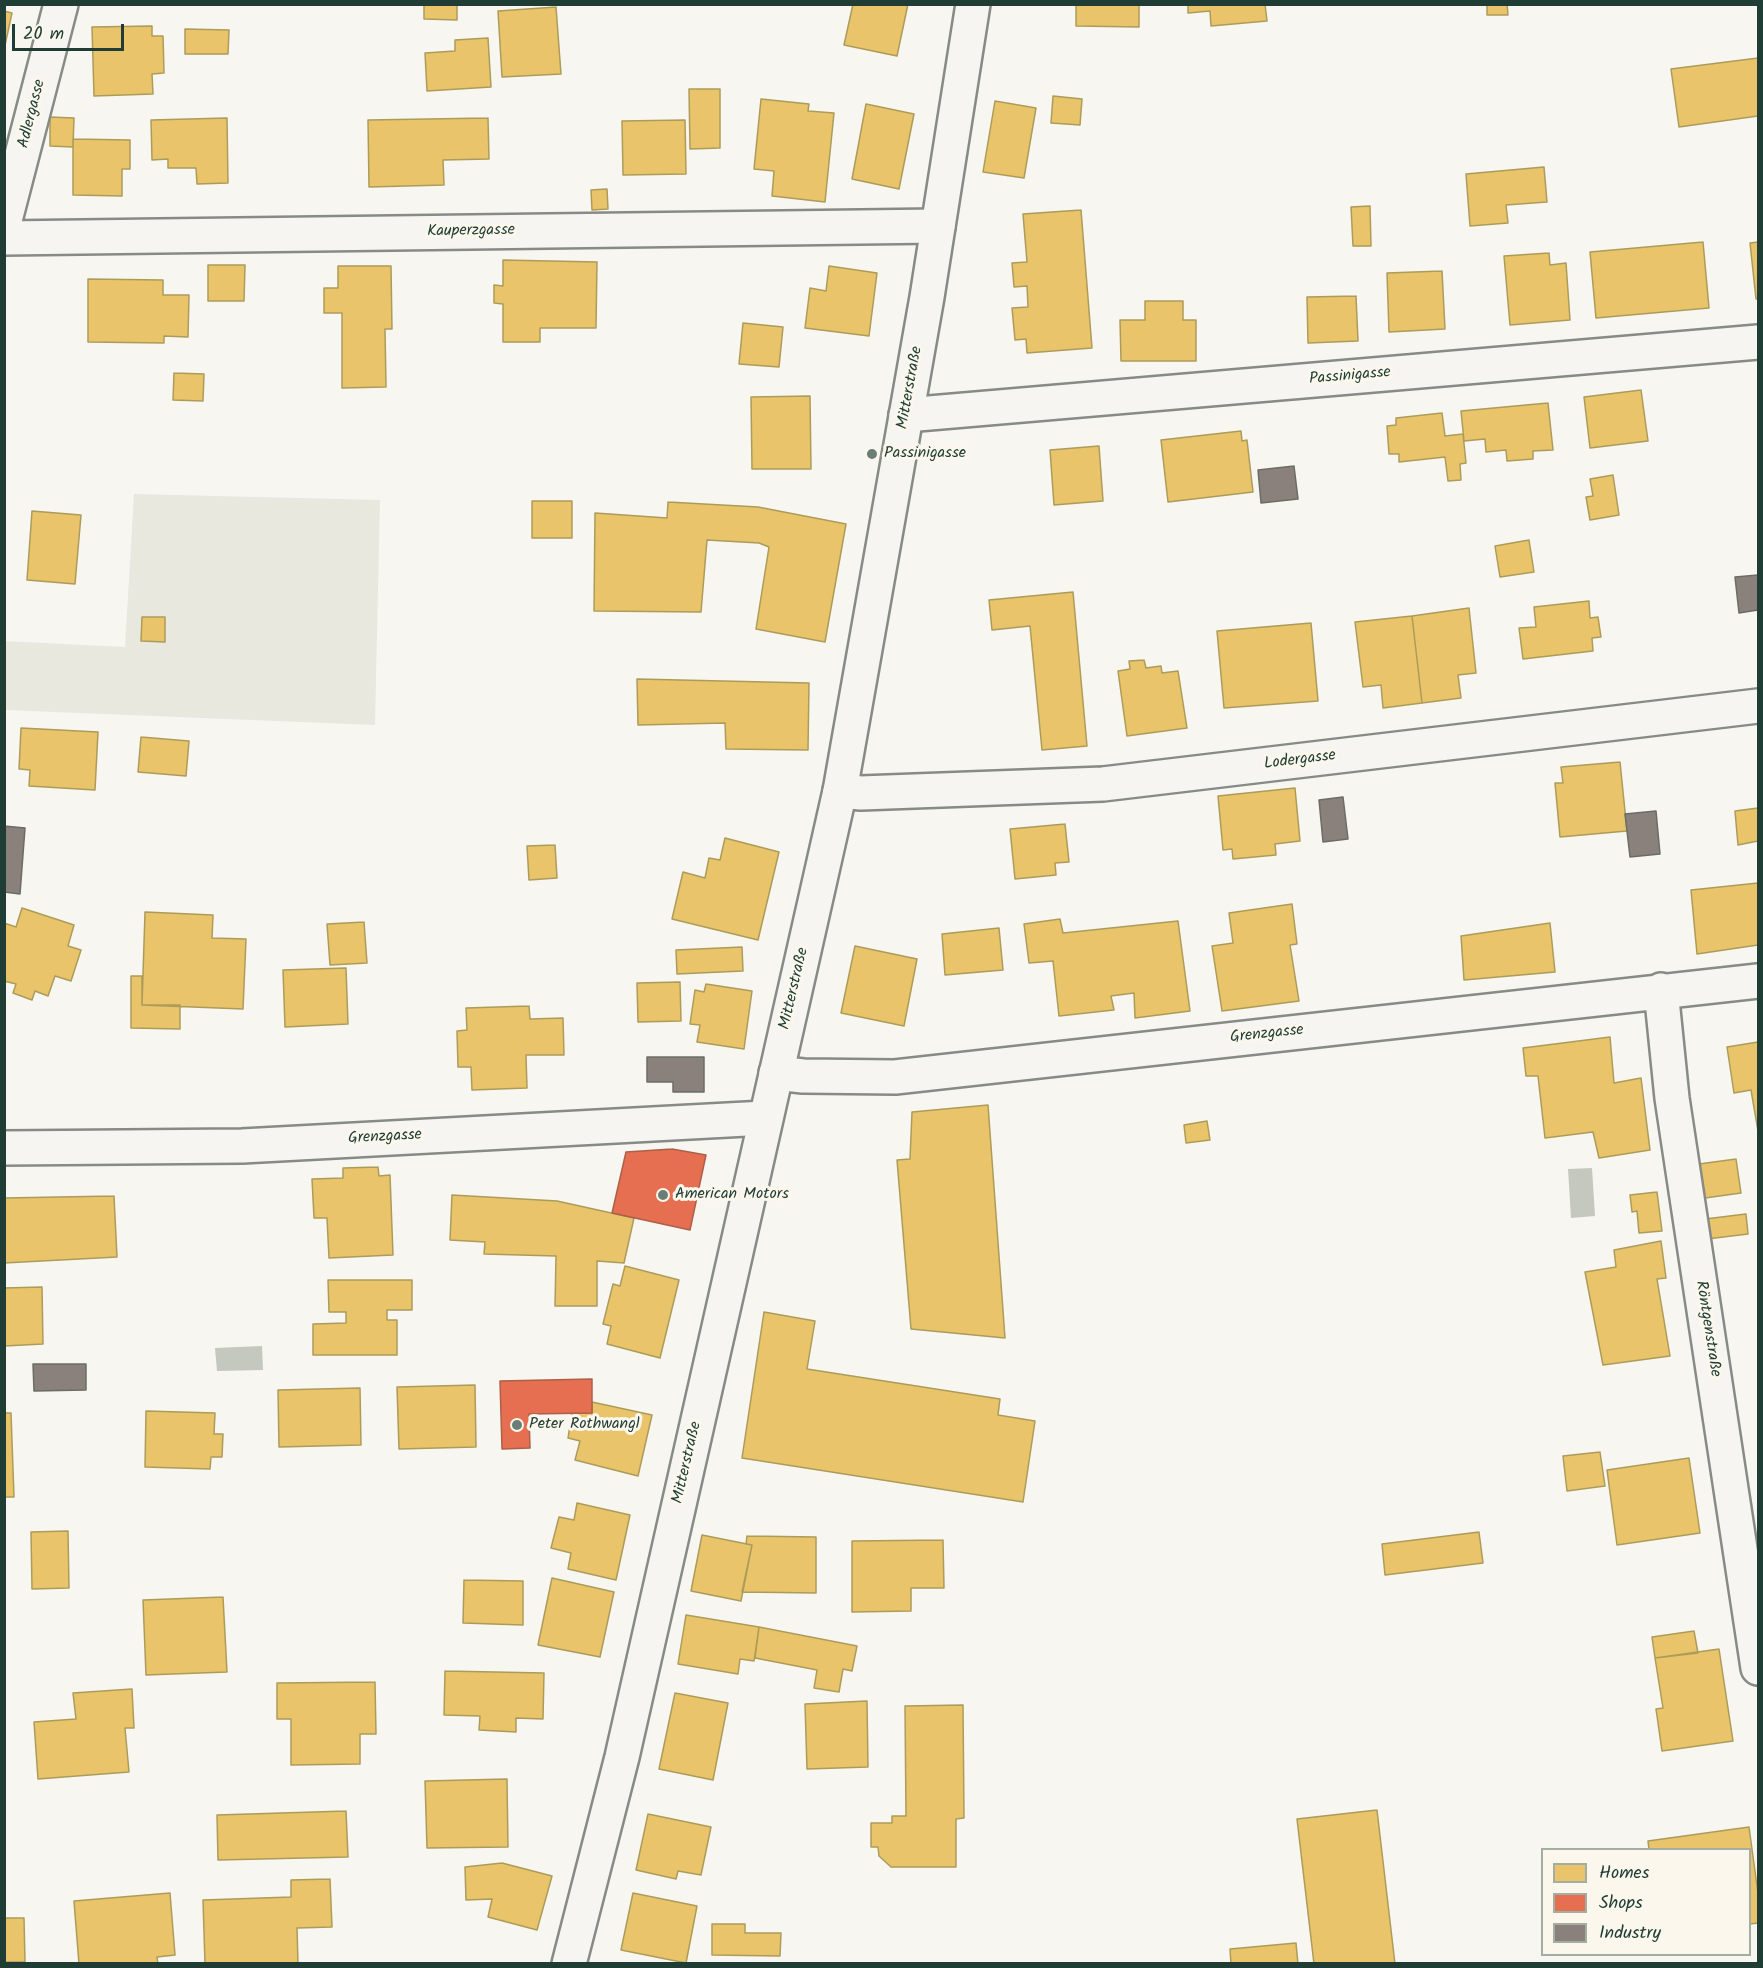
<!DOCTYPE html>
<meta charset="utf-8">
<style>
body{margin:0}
#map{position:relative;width:1763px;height:1968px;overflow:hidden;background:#f8f6f0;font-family:Kalam,sans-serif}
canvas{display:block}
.frame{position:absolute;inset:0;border:6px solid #1f3d34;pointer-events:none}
.legend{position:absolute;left:1541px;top:1848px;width:210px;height:108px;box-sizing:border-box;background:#fbf7ec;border:2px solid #a3ada2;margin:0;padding:8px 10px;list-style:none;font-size:18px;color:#1f3d34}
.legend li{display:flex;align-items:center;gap:12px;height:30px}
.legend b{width:30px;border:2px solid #a3ada2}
.scale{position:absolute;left:12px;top:24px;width:112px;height:27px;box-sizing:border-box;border:3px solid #1f3d34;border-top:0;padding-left:8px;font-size:18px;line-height:21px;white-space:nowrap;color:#1f3d34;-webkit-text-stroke:4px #fbf7ec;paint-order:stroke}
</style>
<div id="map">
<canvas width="1763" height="1968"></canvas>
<div class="frame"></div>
<ul class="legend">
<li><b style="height:16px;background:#e9c46a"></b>Homes</li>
<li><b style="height:16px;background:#e76f51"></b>Shops</li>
<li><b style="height:16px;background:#8a817c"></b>Industry</li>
</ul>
<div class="scale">20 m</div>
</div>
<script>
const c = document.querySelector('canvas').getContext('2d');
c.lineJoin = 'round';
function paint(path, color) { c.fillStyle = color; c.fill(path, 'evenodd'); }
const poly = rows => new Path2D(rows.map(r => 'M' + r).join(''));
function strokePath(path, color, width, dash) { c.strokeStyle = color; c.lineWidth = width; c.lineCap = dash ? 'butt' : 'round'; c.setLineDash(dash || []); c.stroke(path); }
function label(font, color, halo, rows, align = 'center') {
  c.font = font + ' Kalam,sans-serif'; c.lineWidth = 6; c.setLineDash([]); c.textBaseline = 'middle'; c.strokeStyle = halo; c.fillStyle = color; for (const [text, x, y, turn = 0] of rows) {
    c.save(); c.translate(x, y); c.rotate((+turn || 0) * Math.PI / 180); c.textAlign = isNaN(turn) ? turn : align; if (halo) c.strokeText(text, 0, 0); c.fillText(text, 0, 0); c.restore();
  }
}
const built = poly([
 [134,494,380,500,375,725,5,710,4,641,125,647]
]);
const water = poly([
 [1592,1168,1595,1216,1571,1218,1568,1169],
 [262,1346,263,1370,217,1371,215,1348]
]);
const homes = poly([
 [424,4,457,4,457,20,424,19,424,4],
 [853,4,908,4,897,56,844,45,853,4],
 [1076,4,1139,4,1139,27,1076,26,1076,4],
 [1188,4,1265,4,1267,21,1211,26,1210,11,1188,13,1188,4],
 [1487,4,1507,4,1508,15,1487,15,1487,4],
 [556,7,561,74,502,77,498,11,556,7],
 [4,11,12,13,4,50,4,11],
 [152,26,152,36,163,36,164,73,152,74,153,94,94,96,92,27,152,26],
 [185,29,229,30,228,54,185,54,185,29],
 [488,38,491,87,427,91,425,53,455,51,455,40,488,38],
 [1758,58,1758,116,1679,127,1671,69,1758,58],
 [689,89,720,89,720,148,690,149,689,89],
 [1053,96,1082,99,1080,125,1051,123,1053,96],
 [761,99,809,104,808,111,834,113,825,202,772,196,774,171,754,169,761,99],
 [995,101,1036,108,1024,178,983,172,995,101],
 [866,104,914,114,899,189,852,179,866,104],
 [50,117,74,118,73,147,50,146,50,117],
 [227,118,228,183,197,184,196,168,168,168,168,159,152,160,151,120,227,118],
 [488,118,489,159,443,160,444,185,369,187,368,120,488,118],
 [685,120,686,174,623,175,622,121,685,120],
 [73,139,130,140,130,169,122,169,122,196,73,195,73,139],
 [1544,167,1547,202,1506,205,1508,223,1470,226,1466,174,1544,167],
 [607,189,608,209,592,210,591,190,607,189],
 [1370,206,1371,246,1353,246,1351,207,1370,206],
 [1081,210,1092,348,1027,353,1026,339,1015,340,1012,308,1028,307,1027,286,1014,287,1012,263,1027,262,1023,214,1081,210],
 [1703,242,1709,308,1596,318,1590,252,1703,242],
 [1758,242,1758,299,1756,299,1750,243,1758,242],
 [1549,253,1550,265,1566,263,1570,320,1510,325,1504,256,1549,253],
 [503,260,597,262,596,328,540,328,540,342,503,342,503,304,494,303,494,285,503,286,503,260],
 [208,265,245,265,244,301,208,301,208,265],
 [338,266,391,266,392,329,385,329,386,387,342,388,342,313,324,313,324,288,338,288,338,266],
 [829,266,877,273,869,336,805,328,810,288,826,291,829,266],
 [1442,271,1445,329,1389,332,1387,273,1442,271],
 [88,279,163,280,163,295,189,295,188,337,164,336,164,343,88,342,88,279],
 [1356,296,1358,341,1308,343,1307,297,1356,296],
 [1145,301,1183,301,1183,320,1196,320,1196,361,1121,361,1120,320,1145,320,1145,301],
 [743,323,783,327,779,367,739,364,743,323],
 [174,373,204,374,203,401,173,400,174,373],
 [1641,390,1648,441,1590,448,1584,397,1641,390],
 [810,396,811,469,752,469,751,397,810,396],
 [1548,403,1553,450,1533,451,1533,459,1507,461,1506,450,1486,452,1485,439,1464,441,1461,411,1548,403],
 [1442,413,1445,436,1463,434,1466,463,1460,464,1461,480,1448,481,1445,457,1399,462,1399,454,1389,454,1387,426,1396,425,1396,418,1442,413],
 [1241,431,1242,441,1247,440,1253,492,1168,502,1161,440,1241,431],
 [1099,446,1103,501,1054,505,1050,450,1099,446],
 [1613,475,1619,515,1590,520,1586,497,1593,496,1590,479,1613,475],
 [532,501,572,501,572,538,532,538,532,501],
 [668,502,758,507,846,524,825,642,756,629,769,547,759,543,707,540,701,612,594,611,595,513,667,518,668,502],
 [32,511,81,515,75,584,27,580,32,511],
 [1529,540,1534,572,1500,577,1495,546,1529,540],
 [1073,592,1087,746,1042,750,1030,626,992,630,989,600,1073,592],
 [1589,601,1590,618,1598,617,1601,637,1592,638,1593,651,1523,659,1519,628,1536,627,1534,607,1589,601],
 [1469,608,1476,673,1458,675,1461,698,1422,703,1412,616,1469,608],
 [1412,616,1422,703,1383,708,1381,685,1363,687,1355,622,1412,616],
 [142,617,165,617,165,642,141,641,142,617],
 [1311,623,1318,701,1224,708,1217,631,1311,623],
 [1144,660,1146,668,1161,666,1162,673,1178,671,1187,728,1127,736,1118,671,1130,669,1129,661,1144,660],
 [637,679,809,683,808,750,726,749,725,723,638,725,637,679],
 [21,728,98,732,95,790,29,786,30,770,19,769,21,728],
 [141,737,189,741,186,776,138,772,141,737],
 [1620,762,1627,831,1560,837,1555,783,1563,783,1561,767,1620,762],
 [1295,788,1300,841,1275,844,1276,855,1233,859,1232,849,1223,850,1218,796,1295,788],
 [1758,808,1758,841,1738,845,1735,811,1758,808],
 [1065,824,1069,862,1055,863,1056,875,1015,879,1010,829,1065,824],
 [725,838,779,852,758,940,672,919,683,872,705,878,709,858,720,860,725,838],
 [555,845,557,878,529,880,527,846,555,845],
 [1758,883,1758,945,1697,954,1691,890,1758,883],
 [1292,904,1297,944,1290,945,1299,1001,1222,1011,1212,946,1233,943,1229,913,1292,904],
 [22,908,74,925,68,946,81,950,71,981,55,976,48,996,35,991,32,1000,13,993,16,984,4,981,4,923,16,927,22,908],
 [145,912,213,915,212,938,246,939,243,1009,142,1005,145,912],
 [1060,919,1063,933,1178,921,1190,1011,1135,1018,1134,993,1111,996,1114,1010,1059,1016,1053,961,1029,963,1024,924,1060,919],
 [364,922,367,963,330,965,327,924,364,922],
 [1550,923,1555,972,1464,980,1461,936,1550,923],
 [999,928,1003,970,945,975,942,934,999,928],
 [855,946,917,959,904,1026,841,1013,855,946],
 [742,947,743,971,677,974,676,950,742,947],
 [346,968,348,1024,285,1027,283,970,346,968],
 [131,976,142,976,142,1005,180,1005,180,1029,131,1028,131,976],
 [680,982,681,1021,638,1022,637,983,680,982],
 [706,984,752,991,744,1049,697,1042,700,1025,690,1024,695,990,704,992,706,984],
 [529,1006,530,1019,563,1018,564,1055,526,1055,527,1088,472,1090,471,1067,458,1067,457,1031,467,1030,466,1008,529,1006],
 [1610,1037,1614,1083,1641,1078,1650,1150,1599,1158,1593,1132,1545,1138,1538,1076,1526,1076,1523,1048,1610,1037],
 [1758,1042,1758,1131,1751,1090,1734,1093,1727,1047,1758,1042],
 [988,1105,1005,1338,911,1329,897,1160,910,1159,912,1112,988,1105],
 [1207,1121,1210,1140,1186,1143,1184,1125,1207,1121],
 [1736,1159,1741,1193,1705,1198,1699,1164,1736,1159],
 [378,1167,379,1176,390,1175,393,1255,329,1258,327,1218,314,1218,312,1179,343,1178,343,1168,378,1167],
 [1657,1192,1662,1231,1639,1233,1637,1211,1632,1212,1630,1195,1657,1192],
 [452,1195,557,1201,634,1218,624,1263,597,1261,597,1306,555,1306,556,1256,484,1254,485,1242,450,1240,452,1195],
 [114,1196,117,1257,4,1263,4,1198,114,1196],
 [1746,1214,1748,1234,1707,1239,1705,1219,1746,1214],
 [1661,1241,1666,1278,1657,1279,1670,1356,1603,1365,1585,1272,1616,1267,1614,1250,1661,1241],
 [625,1266,679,1280,660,1358,607,1344,611,1326,603,1324,613,1284,620,1286,625,1266],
 [328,1280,412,1280,412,1310,387,1310,387,1320,397,1320,397,1355,313,1355,313,1324,346,1323,346,1312,329,1312,328,1280],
 [42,1287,43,1344,4,1346,4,1288,42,1287],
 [764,1312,815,1321,807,1369,1000,1399,998,1415,1035,1421,1023,1502,742,1458,764,1312],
 [475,1385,476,1447,399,1449,397,1387,475,1385],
 [360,1388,361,1445,279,1447,278,1390,360,1388],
 [592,1402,652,1415,638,1476,575,1460,580,1441,568,1438,572,1413,592,1413,592,1402],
 [146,1411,215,1413,214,1434,223,1434,222,1457,211,1457,210,1469,145,1467,146,1411],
 [4,1413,11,1413,14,1497,4,1497,4,1413],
 [1600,1452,1605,1486,1567,1491,1563,1456,1600,1452],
 [1689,1458,1700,1533,1617,1545,1607,1470,1689,1458],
 [577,1503,630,1515,616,1580,568,1569,571,1553,551,1548,559,1517,574,1520,577,1503],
 [68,1531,69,1588,32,1589,31,1532,68,1531],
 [1479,1532,1483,1563,1385,1575,1382,1544,1479,1532],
 [702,1535,752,1545,741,1601,691,1591,702,1535],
 [747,1536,816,1537,816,1593,742,1592,752,1545,746,1544,747,1536],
 [943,1540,944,1588,911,1588,911,1611,852,1612,852,1541,943,1540],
 [552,1578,614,1592,600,1657,538,1645,552,1578],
 [464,1580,523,1581,523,1625,463,1623,464,1580],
 [223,1597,227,1672,146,1675,143,1600,223,1597],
 [686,1615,759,1627,754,1661,740,1659,738,1674,678,1664,686,1615],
 [759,1627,857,1646,852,1671,843,1669,839,1692,814,1688,817,1670,755,1658,759,1627],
 [1694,1631,1698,1653,1655,1658,1652,1637,1694,1631],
 [1719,1649,1733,1741,1662,1751,1656,1709,1663,1708,1655,1658,1719,1649],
 [445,1671,544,1673,543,1719,516,1718,516,1732,479,1730,480,1716,444,1715,445,1671],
 [375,1682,376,1734,360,1734,360,1764,291,1765,291,1719,277,1719,277,1683,375,1682],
 [132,1689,134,1728,125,1728,129,1772,38,1779,34,1722,76,1719,73,1693,132,1689],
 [675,1693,728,1703,713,1780,659,1769,675,1693],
 [867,1701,868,1767,807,1769,805,1704,867,1701],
 [963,1705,964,1818,956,1819,956,1867,891,1867,879,1856,878,1847,871,1847,871,1823,892,1823,892,1816,906,1816,905,1706,963,1705],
 [507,1779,508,1847,427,1848,425,1781,507,1779],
 [1377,1810,1395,1964,1314,1964,1297,1819,1377,1810],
 [346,1811,348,1857,218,1860,217,1815,346,1811],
 [648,1814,711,1827,701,1875,678,1871,676,1879,636,1870,648,1814],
 [1749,1827,1758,1893,1758,1923,1750,1924,1750,1850,1649,1850,1648,1841,1749,1827],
 [502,1863,552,1876,537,1930,488,1917,492,1899,466,1900,465,1867,502,1863],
 [330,1879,332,1927,297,1928,298,1964,205,1964,203,1900,291,1897,291,1880,330,1879],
 [170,1893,175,1955,157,1957,158,1964,79,1964,74,1901,170,1893],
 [633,1893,697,1906,686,1963,621,1950,633,1893],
 [4,1918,24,1918,25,1962,4,1962,4,1918],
 [712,1924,745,1924,745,1933,781,1933,780,1956,712,1955,712,1924],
 [1296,1943,1298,1964,1231,1964,1230,1949,1296,1943]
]);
const shops = poly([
 [672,1149,706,1155,690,1230,612,1213,626,1152,672,1149],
 [592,1379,592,1413,529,1414,530,1448,502,1449,500,1381,592,1379]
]);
const industry = poly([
 [1294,466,1298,499,1261,503,1258,470,1294,466],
 [1758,575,1758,610,1739,613,1735,577,1758,575],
 [1343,797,1348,839,1323,842,1319,800,1343,797],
 [1656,811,1660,854,1630,857,1625,814,1656,811],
 [4,826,25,828,20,894,4,892,4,826],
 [647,1057,704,1057,704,1092,673,1092,673,1082,647,1082,647,1057],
 [33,1364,86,1364,86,1390,34,1391,33,1364]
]);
const minor = poly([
 [4,224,61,4],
 [4,238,938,226],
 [906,415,1758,342],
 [840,791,861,793,1103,784,1758,706],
 [1661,990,1672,1098,1758,1668],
 [776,1073,803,1076,895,1077,1758,981],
 [4,1148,242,1146,765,1118]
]);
const secondary = poly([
 [569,1964,622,1757,840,791,927,297,973,4]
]);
const markers = [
 [872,454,6,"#6b7e76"],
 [663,1195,6,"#6b7e76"],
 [517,1425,6,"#6b7e76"]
];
const streetNames = [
 ["Adlergasse",33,114,-76],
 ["Kauperzgasse",471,232,-1],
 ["Passinigasse",1350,377,-5],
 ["Mitterstraße",911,388,-80],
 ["Lodergasse",1300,761,-7],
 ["Mitterstraße",795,989,-77],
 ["Grenzgasse",1267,1035,-6],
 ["Grenzgasse",385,1138,-3],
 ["Röntgenstraße",1707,1329,81],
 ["Mitterstraße",688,1463,-77]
];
const poiNames = [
 ["Passinigasse",884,454],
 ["American Motors",675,1195],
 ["Peter Rothwangl",529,1425]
];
paint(built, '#e8e8df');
paint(water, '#c4c8bf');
paint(homes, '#e9c46a');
strokePath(homes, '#ac9c5a', 1.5);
paint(shops, '#e76f51');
strokePath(shops, '#ab6048', 1.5);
paint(industry, '#8a817c');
strokePath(industry, '#6a6d66', 1.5);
strokePath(minor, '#868b86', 38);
strokePath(secondary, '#868b86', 38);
strokePath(minor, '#f6f5f1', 33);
strokePath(secondary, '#f6f5f1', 33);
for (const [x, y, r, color] of markers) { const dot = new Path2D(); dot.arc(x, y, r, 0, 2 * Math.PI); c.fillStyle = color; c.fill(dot); strokePath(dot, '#fbf7ec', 2); }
label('16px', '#1f3d34', '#fbf7ec', streetNames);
label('16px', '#1f3d34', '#fbf7ec', poiNames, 'left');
</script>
